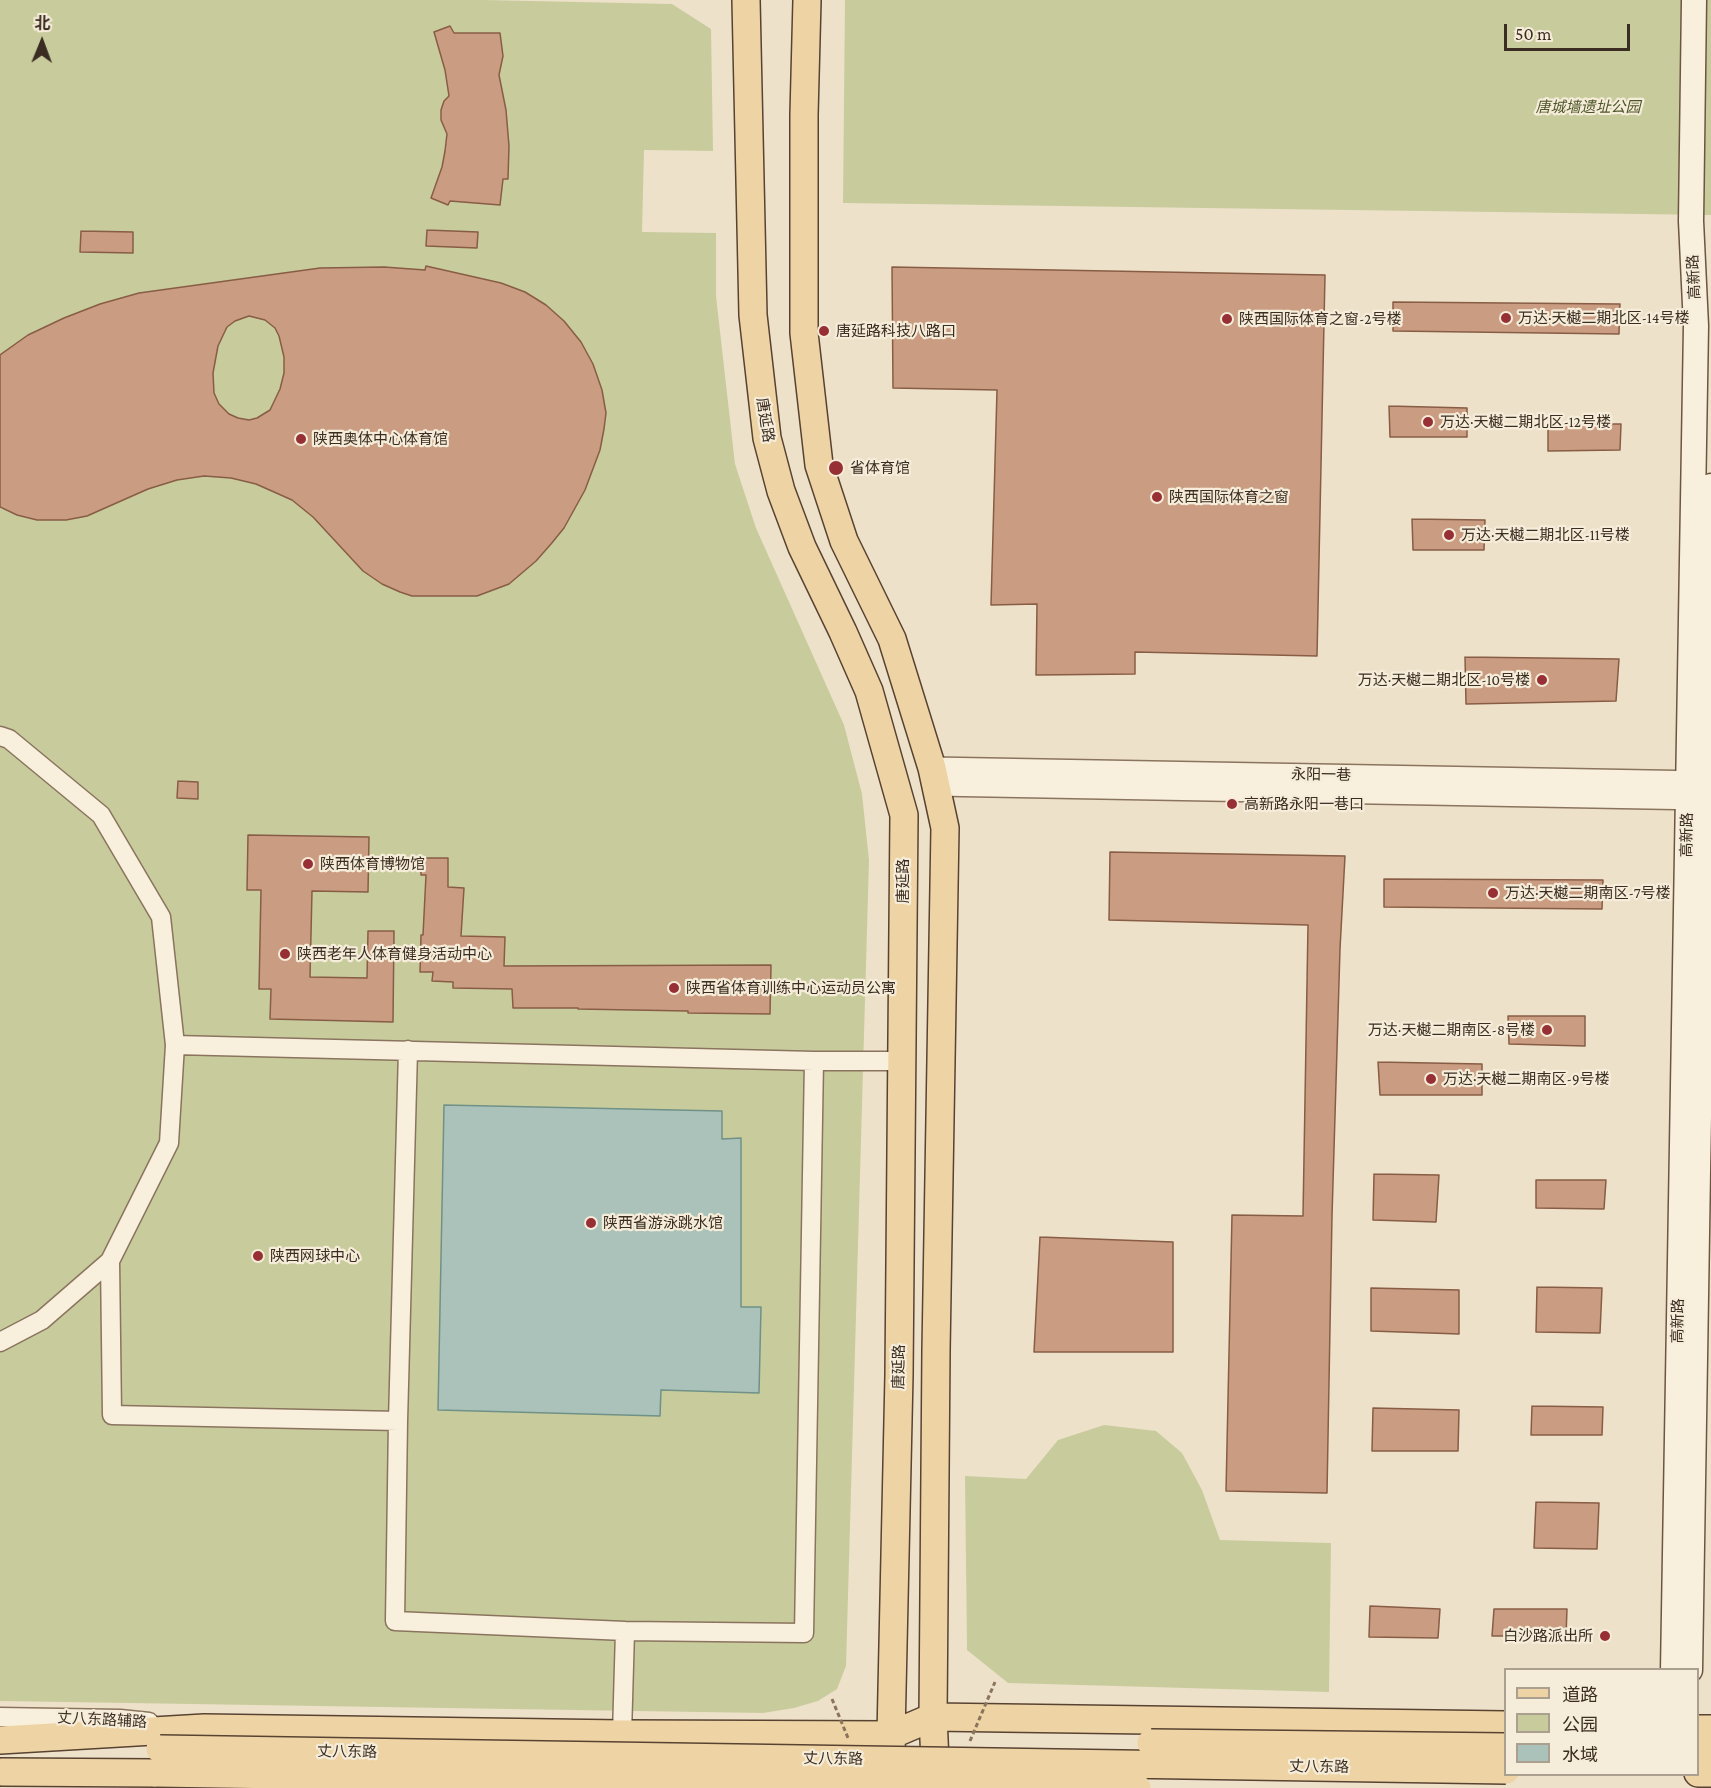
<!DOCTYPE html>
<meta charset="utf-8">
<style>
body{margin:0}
#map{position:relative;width:1711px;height:1788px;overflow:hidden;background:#eee1ca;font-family:"Crimson Pro","Noto Sans SC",serif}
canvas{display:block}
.legend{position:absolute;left:1504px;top:1668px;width:195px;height:108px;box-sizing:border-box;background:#f5ecd9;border:2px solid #aba08f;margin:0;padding:8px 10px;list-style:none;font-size:18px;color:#3b2d21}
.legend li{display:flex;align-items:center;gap:12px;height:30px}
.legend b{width:30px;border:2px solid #aba08f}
.north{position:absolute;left:12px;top:12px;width:60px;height:60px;-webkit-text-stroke:4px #f5ecd9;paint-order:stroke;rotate:1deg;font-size:16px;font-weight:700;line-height:24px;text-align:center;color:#3b2d21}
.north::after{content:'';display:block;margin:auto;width:21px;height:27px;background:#3b2d21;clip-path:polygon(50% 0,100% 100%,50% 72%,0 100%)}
.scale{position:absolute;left:1504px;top:24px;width:126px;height:27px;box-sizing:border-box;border:3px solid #3b2d21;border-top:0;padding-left:8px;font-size:18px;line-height:21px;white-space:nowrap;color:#3b2d21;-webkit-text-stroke:4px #f5ecd9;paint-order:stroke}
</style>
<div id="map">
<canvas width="1711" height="1788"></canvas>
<ul class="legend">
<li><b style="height:8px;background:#eed4a4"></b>道路</li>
<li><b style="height:16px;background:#c8cc9d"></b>公园</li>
<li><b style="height:16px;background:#aac2ba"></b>水域</li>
</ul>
<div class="north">北</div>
<div class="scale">50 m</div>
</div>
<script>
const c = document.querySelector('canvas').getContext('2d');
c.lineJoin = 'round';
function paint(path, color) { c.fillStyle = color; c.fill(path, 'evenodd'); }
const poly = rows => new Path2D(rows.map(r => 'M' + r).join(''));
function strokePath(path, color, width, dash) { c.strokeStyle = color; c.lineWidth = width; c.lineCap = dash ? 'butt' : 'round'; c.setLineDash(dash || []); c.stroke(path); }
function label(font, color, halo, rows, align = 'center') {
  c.font = font + ' "Crimson Pro","Noto Sans SC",serif'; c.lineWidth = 4.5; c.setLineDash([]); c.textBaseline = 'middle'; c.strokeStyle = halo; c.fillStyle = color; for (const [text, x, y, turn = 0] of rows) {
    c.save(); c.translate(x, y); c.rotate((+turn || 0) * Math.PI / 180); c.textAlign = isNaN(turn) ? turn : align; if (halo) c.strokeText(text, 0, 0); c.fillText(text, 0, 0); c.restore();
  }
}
const green = poly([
 [0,0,484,0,672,4,711,29,713,151,644,150,642,232,716,233,716,296,735,464,756,528,844,725,862,794,869,860,846,1666,837,1689,818,1701,794,1708,763,1713,0,1701],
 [845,0,1711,0,1711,215,843,203],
 [1104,1425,1156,1431,1182,1453,1202,1490,1220,1540,1331,1543,1329,1692,1008,1683,967,1650,965,1476,1026,1479,1058,1440]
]);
const water = poly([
 [444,1105,722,1111,722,1139,741,1138,741,1307,761,1307,759,1393,661,1390,660,1416,438,1410,444,1105]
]);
const building = poly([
 [450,26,454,33,500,33,503,56,499,75,506,110,509,146,508,179,503,179,500,205,450,201,448,205,431,198,442,167,445,151,447,134,441,120,441,110,444,101,449,96,445,70,434,32,450,26],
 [427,230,478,232,477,248,426,246,427,230],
 [81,231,133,232,133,253,80,252,81,231],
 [426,266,501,283,525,292,546,305,564,321,581,342,593,364,602,390,606,413,604,429,600,450,585,490,564,528,551,544,536,561,509,584,477,596,412,596,400,592,382,584,363,571,313,517,292,500,256,484,231,478,204,476,177,480,148,489,87,516,66,520,37,520,17,515,0,507,0,355,28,335,64,318,100,304,139,293,320,268,384,267,425,270,426,266],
 [249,316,265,320,275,328,279,336,284,357,284,373,280,389,270,410,257,418,249,420,238,418,229,414,219,404,214,393,213,373,218,346,227,327,235,321,249,316],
 [892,267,1325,275,1317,656,1135,652,1135,674,1036,675,1037,604,991,605,997,390,893,388,892,267],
 [1393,302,1620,304,1619,334,1393,331,1393,302],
 [1389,406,1467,408,1467,437,1390,437,1389,406],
 [1548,424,1621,424,1620,450,1548,451,1548,424],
 [1412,519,1485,520,1484,550,1413,550,1412,519],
 [1465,657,1619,659,1616,701,1466,704,1465,657],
 [178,781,198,782,198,799,177,798,178,781],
 [248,835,369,837,368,892,312,891,310,977,367,978,368,931,394,931,393,1022,270,1019,271,989,259,989,261,890,247,890,248,835],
 [1110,852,1345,856,1340,949,1332,1216,1327,1493,1226,1491,1232,1215,1303,1216,1308,925,1109,920,1110,852],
 [421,858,448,858,448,887,464,888,461,936,505,937,504,966,771,965,770,1014,688,1013,688,1011,578,1009,578,1008,513,1008,512,989,453,988,453,982,432,981,433,972,420,972,421,935,423,935,426,875,421,875,421,858],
 [1384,879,1603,880,1602,909,1384,907,1384,879],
 [1508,1016,1585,1016,1585,1046,1509,1044,1508,1016],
 [1378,1062,1482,1064,1482,1095,1380,1095,1378,1062],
 [1374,1174,1439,1175,1436,1222,1373,1220,1374,1174],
 [1536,1180,1606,1180,1604,1209,1536,1208,1536,1180],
 [1040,1237,1173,1242,1173,1352,1034,1352,1040,1237],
 [1537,1287,1602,1288,1600,1333,1536,1332,1537,1287],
 [1371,1288,1459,1290,1459,1334,1371,1331,1371,1288],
 [1532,1406,1603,1407,1602,1435,1531,1435,1532,1406],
 [1373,1408,1459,1410,1458,1451,1372,1451,1373,1408],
 [1536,1502,1599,1503,1597,1549,1534,1548,1536,1502],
 [1370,1606,1440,1609,1438,1638,1369,1637,1370,1606],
 [1494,1609,1567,1609,1566,1636,1492,1636,1494,1609]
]);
const minor = poly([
 [0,736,9,739,101,815,161,917,175,1045,169,1143,110,1261,42,1320,0,1342],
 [175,1045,814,1061,804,1633,625,1631,622,1734],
 [814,1061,902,1061],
 [110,1261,112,1415,398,1421,395,1621,625,1631],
 [398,1421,408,1050],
 [0,1717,120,1719,149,1722]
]);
const tertiary = poly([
 [932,768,1704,782],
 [936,785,1703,799]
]);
const secondary = poly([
 [1673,1670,1696,326,1691,221,1694,0],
 [1690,1670,1698,1171,1705,799,1704,782,1711,486]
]);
const primary = poly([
 [746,0,753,315,767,438,781,491,802,547,843,632,869,691,904,815,899,1375,891,1735,892,1784],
 [807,0,804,115,804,333,819,465,844,541,892,639,932,768,945,828,936,1350,933,1717,936,1784],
 [1698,1729,1711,1729],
 [0,1740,204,1728,622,1734,891,1735,933,1717,1506,1725],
 [1698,1750,1711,1750],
 [2,1772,156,1773],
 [1698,1773,1711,1773]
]);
const pathBridge = poly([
 [832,1699,848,1738],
 [970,1741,995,1682]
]);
const primaryBridge = poly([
 [1151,1743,1506,1747],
 [160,1749,1506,1770],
 [156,1773,1137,1788]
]);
const markers = [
 [1506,318,6,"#973035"],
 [1227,319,6,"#973035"],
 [824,331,6,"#973035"],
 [1428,422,6,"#973035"],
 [301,439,6,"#973035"],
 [836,468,8,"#973035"],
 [1157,497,6,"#973035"],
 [1449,535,6,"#973035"],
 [1542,680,6,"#973035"],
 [1232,804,6,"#973035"],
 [308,864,6,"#973035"],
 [1493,893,6,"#973035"],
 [285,954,6,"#973035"],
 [674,988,6,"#973035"],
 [1547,1030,6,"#973035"],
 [1431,1079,6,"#973035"],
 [591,1223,6,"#973035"],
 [258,1256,6,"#973035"],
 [1605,1636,6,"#973035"]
];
const parkNames = [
 ["唐城墙遗址公园",1588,107]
];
const streetNames = [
 ["高新路",1694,277,-93],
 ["唐延路",765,420,81],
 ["永阳一巷",1321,775,1],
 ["高新路",1687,835,-89],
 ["唐延路",903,881,-90],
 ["高新路",1678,1321,-89],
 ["唐延路",899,1367,-89],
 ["丈八东路辅路",102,1720,3],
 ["丈八东路",347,1752,1],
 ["丈八东路",833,1759,1],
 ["丈八东路",1319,1767,1]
];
const poiNames = [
 ["万达·天樾二期北区-14号楼",1518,318],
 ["陕西国际体育之窗-2号楼",1239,319],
 ["唐延路科技八路口",836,331],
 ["万达·天樾二期北区-12号楼",1440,422],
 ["陕西奥体中心体育馆",313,439],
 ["省体育馆",850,468],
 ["陕西国际体育之窗",1169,497],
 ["万达·天樾二期北区-11号楼",1461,535],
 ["万达·天樾二期北区-10号楼",1530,680,"right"],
 ["高新路永阳一巷口",1244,804],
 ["陕西体育博物馆",320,864],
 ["万达·天樾二期南区-7号楼",1505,893],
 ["陕西老年人体育健身活动中心",297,954],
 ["陕西省体育训练中心运动员公寓",686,988],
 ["万达·天樾二期南区-8号楼",1535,1030,"right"],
 ["万达·天樾二期南区-9号楼",1443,1079],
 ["陕西省游泳跳水馆",603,1223],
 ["陕西网球中心",270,1256],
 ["白沙路派出所",1593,1636,"right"]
];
paint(green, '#c8cc9d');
paint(water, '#aac2ba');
strokePath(water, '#709187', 1.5);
paint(building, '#ca9c81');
strokePath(building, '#885d45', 1.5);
strokePath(minor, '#8a745e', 21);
strokePath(tertiary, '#8a745e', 24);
strokePath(secondary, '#6c5541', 27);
strokePath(primary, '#584232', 30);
strokePath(minor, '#f8efdd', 18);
strokePath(tertiary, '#f8efdd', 21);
strokePath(secondary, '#f8efdd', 24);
strokePath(primary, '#eed4a4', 27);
strokePath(primaryBridge, '#584232', 30, []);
strokePath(pathBridge, '#8a745e', 3, [4.5, 3]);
strokePath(primaryBridge, '#eed4a4', 27);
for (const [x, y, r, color] of markers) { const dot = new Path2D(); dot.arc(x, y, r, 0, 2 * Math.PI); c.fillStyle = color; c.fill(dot); strokePath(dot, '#f5ecd9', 2); }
label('italic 15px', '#4d5629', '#f5ecd9', parkNames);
label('15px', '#3b2d21', '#f5ecd9', streetNames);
label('15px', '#3b2d21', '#f5ecd9', poiNames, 'left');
</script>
